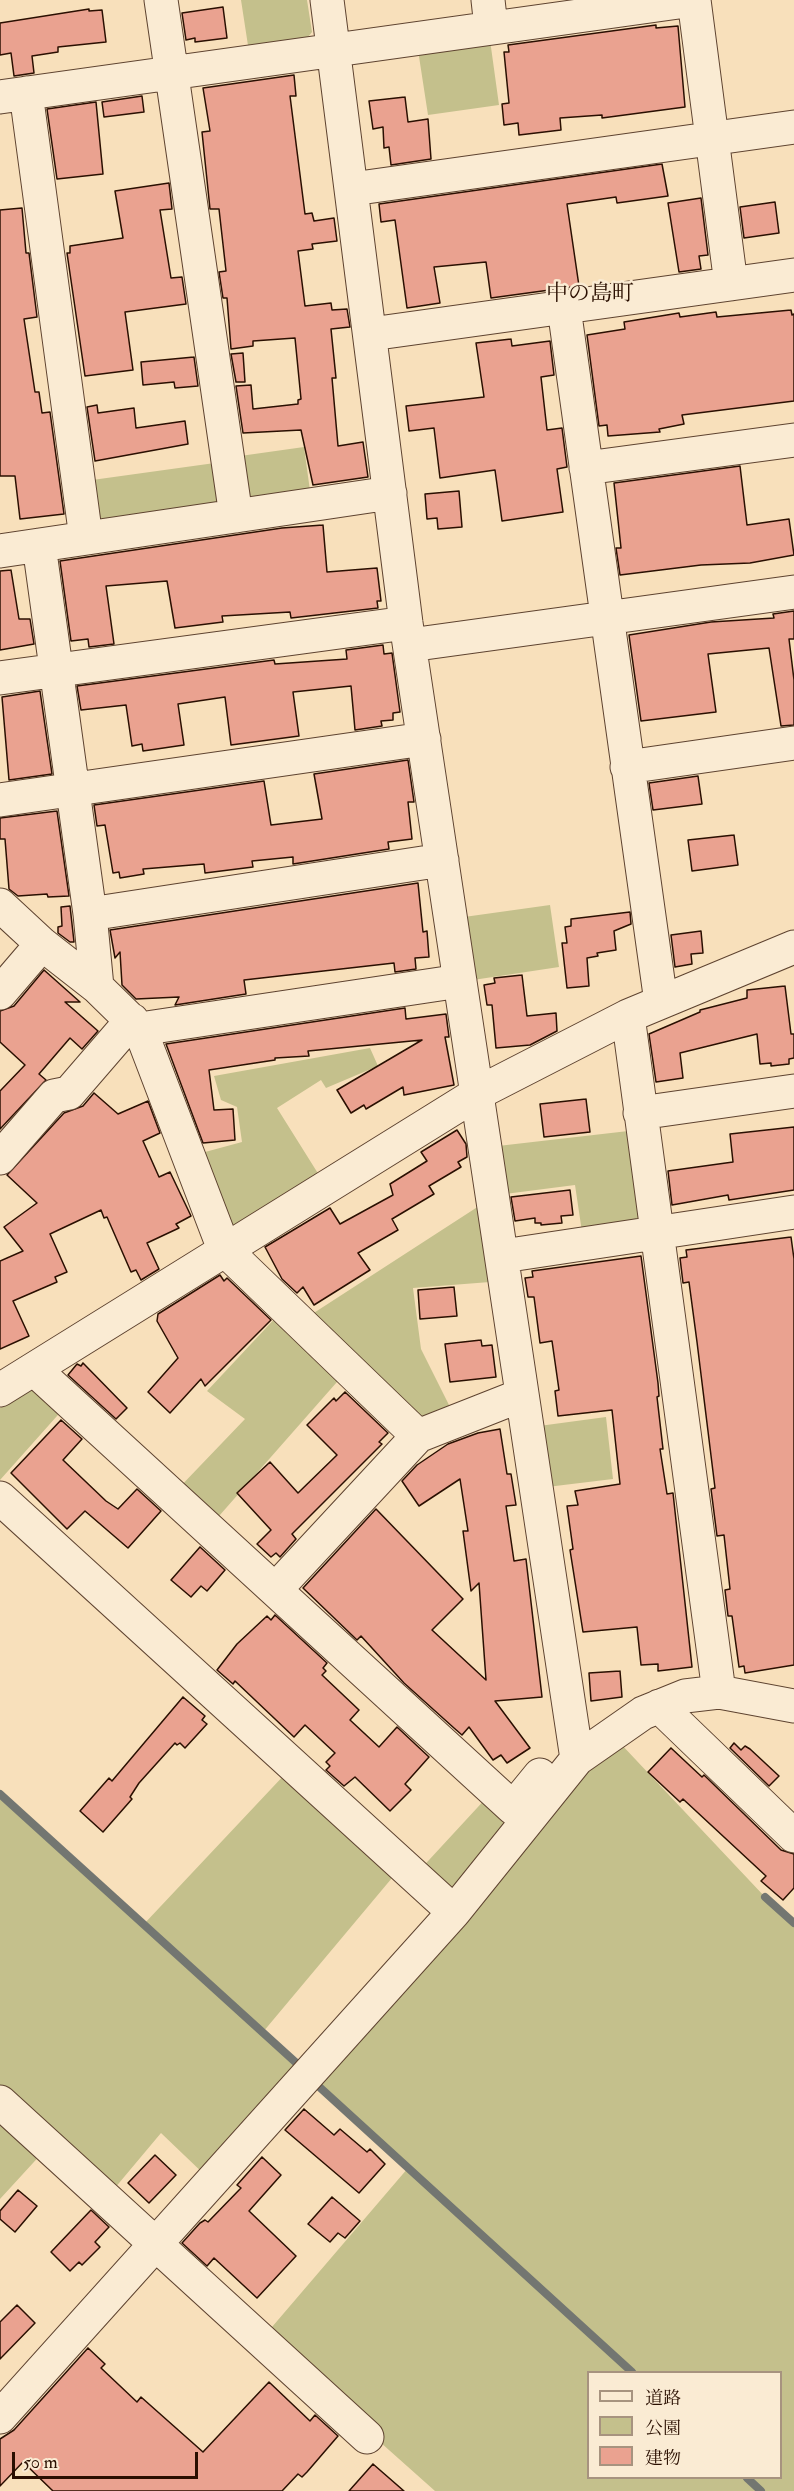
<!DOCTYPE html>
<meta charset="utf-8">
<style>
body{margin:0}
#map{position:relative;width:794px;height:2491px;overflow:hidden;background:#f8e0bb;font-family:"IM FELL Double Pica","Noto Serif JP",serif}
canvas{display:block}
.legend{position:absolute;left:587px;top:2371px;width:195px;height:108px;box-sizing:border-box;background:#faebd3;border:2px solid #a7937f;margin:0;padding:8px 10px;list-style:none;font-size:18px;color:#2a0f01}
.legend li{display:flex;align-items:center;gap:12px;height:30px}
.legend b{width:30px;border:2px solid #a7937f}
.scale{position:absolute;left:12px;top:2452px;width:186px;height:27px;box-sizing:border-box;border:3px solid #2a0f01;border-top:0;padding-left:8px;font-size:18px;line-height:21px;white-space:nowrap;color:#2a0f01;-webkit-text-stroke:4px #faebd3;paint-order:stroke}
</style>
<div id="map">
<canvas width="794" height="2491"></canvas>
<ul class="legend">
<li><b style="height:8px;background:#faebd3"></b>道路</li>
<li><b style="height:16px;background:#c4c08c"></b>公園</li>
<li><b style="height:16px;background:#eaa290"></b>建物</li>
</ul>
<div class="scale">50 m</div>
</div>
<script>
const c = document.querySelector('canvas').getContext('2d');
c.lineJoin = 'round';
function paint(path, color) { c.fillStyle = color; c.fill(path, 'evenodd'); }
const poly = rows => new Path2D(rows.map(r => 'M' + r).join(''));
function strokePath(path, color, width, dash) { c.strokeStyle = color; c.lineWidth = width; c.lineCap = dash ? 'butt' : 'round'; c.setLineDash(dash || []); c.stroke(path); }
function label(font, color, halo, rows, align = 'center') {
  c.font = font + ' "IM FELL Double Pica","Noto Serif JP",serif'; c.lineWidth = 5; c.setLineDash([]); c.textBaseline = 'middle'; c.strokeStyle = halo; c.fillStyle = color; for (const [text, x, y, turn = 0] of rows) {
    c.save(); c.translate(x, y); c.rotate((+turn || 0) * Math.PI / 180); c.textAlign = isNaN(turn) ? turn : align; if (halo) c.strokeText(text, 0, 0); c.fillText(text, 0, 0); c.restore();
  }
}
const green = poly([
 [241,0,307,0,312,32,302,45,249,52],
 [490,40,499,105,428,115,418,50],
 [304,447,311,498,250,507,233,457],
 [222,462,218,511,91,520,85,481],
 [550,905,559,967,473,980,464,917],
 [370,1048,378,1066,326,1088,321,1080,277,1108,319,1175,235,1230,221,1224,194,1155,242,1142,237,1107,221,1100,214,1076],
 [637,1130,648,1218,582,1232,575,1185,505,1194,498,1146],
 [479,1206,490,1282,413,1288,421,1349,455,1417,428,1428,306,1318],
 [280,1313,344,1374,212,1524,176,1491,245,1419,207,1391],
 [29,1390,49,1390,65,1407,0,1480,0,1408],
 [606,1417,613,1479,547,1487,539,1426],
 [620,1743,765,1897,794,1923,794,2491,435,2491,371,2434,266,2334,408,2168,315,2083,576,1774],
 [588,2372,780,2372,780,2478,588,2478],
 [287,1772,397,1872,263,2032,305,2071,207,2177,161,2133,109,2195,0,2095,0,1794,144,1924],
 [489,1795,522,1820,463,1896,417,1873],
 [0,2110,44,2151,0,2199]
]);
const stream = poly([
 [0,1794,303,2069],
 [765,1897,794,1923],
 [315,2083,632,2372],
 [747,2478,761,2491]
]);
const building = poly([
 [223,7,227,38,195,42,195,38,186,40,182,13,223,7],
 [89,9,89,11,102,10,106,42,58,47,58,52,32,56,34,73,14,76,11,53,0,55,0,23,89,9],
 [656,25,656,28,678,26,685,107,602,118,602,115,560,118,561,130,519,135,518,123,504,125,502,104,509,103,504,52,509,52,508,45,656,25],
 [294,75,296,96,290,96,305,214,312,213,314,221,334,218,337,241,312,244,313,249,298,251,305,306,331,303,332,310,347,309,350,327,331,329,336,378,332,378,338,446,363,442,368,477,313,485,301,430,243,433,236,386,251,385,253,409,298,404,298,400,301,399,295,338,253,341,253,346,231,349,227,298,223,298,219,272,226,271,219,209,210,209,202,132,210,131,203,88,294,75],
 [142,96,144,112,104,117,102,102,142,96],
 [405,97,408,122,428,119,431,159,391,165,389,147,384,148,383,127,373,129,369,101,405,97],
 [96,102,103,174,57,179,47,109,96,102],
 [662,164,668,196,617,203,616,197,567,204,579,286,491,298,486,262,434,267,440,303,407,308,395,220,381,222,379,204,662,164],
 [169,183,172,209,160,210,171,278,182,277,186,304,125,312,133,370,85,376,67,253,70,253,70,246,123,238,115,191,169,183],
 [701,198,708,255,699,256,701,269,679,272,668,203,701,198],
 [775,202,779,233,744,238,740,207,775,202],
 [22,208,26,253,29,253,37,317,24,319,35,392,39,392,42,413,50,412,64,514,20,519,15,476,0,476,0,210,22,208],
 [791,310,792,315,794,314,794,401,682,415,684,424,659,429,660,432,608,436,607,425,599,426,587,335,625,329,624,322,679,313,680,317,716,312,717,317,791,310],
 [511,339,512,346,550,341,554,375,541,377,547,430,562,428,567,467,557,469,563,512,502,521,495,470,440,478,434,428,409,431,406,406,484,397,476,343,511,339],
 [243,353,245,382,236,382,231,354,243,353],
 [194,357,198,386,175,388,174,382,143,385,141,362,194,357],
 [97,405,98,413,134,408,136,428,185,421,188,444,95,461,87,407,97,405],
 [740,466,747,525,789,519,794,555,750,563,701,565,620,575,616,548,621,548,614,483,740,466],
 [459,491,462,527,438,529,437,518,427,519,425,494,459,491],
 [323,525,327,572,377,568,381,601,377,601,378,608,291,618,290,612,222,616,223,622,175,628,167,581,106,586,114,644,89,647,88,639,71,641,60,561,282,528,323,525],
 [11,570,19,619,30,619,34,644,0,650,0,571,11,570],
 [794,611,794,639,789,639,794,680,794,725,781,726,769,648,708,654,716,712,641,721,629,635,711,622,774,618,773,614,794,611],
 [383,645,384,654,392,653,400,712,393,713,393,720,381,721,382,726,355,730,351,686,293,692,299,736,231,745,225,697,178,704,184,745,143,751,142,744,132,746,126,705,81,710,77,686,274,660,275,664,347,659,346,650,383,645],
 [40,691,52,774,9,780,2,697,40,691],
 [408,760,414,802,408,802,412,839,388,842,389,849,293,864,293,857,252,861,253,867,205,873,204,864,143,869,144,874,120,878,119,872,113,873,105,825,97,826,94,805,264,781,271,825,322,819,314,774,408,760],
 [698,776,702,804,653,810,649,783,698,776],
 [57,811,69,896,48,897,47,894,18,896,9,889,5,839,0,839,0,818,57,811],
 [734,835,738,865,692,871,688,840,734,835],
 [418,883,423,932,427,931,429,957,415,958,416,969,395,972,394,963,244,980,246,994,175,1005,179,997,136,999,122,985,120,952,115,958,110,930,418,883],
 [70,906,74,942,70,942,58,933,58,927,62,926,61,907,70,906],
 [630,912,631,924,614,931,616,950,597,953,598,956,587,958,589,986,567,988,562,943,567,943,565,927,571,926,571,919,630,912],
 [701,931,703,953,691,954,692,964,675,967,671,935,701,931],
 [44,970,80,1002,65,1002,98,1031,82,1049,70,1038,39,1074,46,1080,0,1129,0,1091,25,1065,0,1042,0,1011,14,1006,44,970],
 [522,975,527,1016,556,1013,557,1031,530,1045,496,1048,492,1005,487,1005,484,985,495,983,494,978,522,975],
 [785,986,791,1034,794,1034,794,1058,789,1059,789,1064,771,1066,771,1063,760,1064,757,1034,680,1053,683,1078,656,1082,649,1034,700,1012,700,1010,747,998,747,990,785,986],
 [405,1008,406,1019,446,1014,449,1037,445,1037,454,1085,404,1095,403,1087,366,1109,364,1105,351,1113,337,1090,422,1040,308,1051,309,1056,275,1058,275,1060,209,1070,214,1110,233,1109,235,1140,203,1143,166,1044,405,1008],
 [94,1093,118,1114,148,1101,160,1133,143,1141,159,1177,170,1172,191,1216,176,1224,179,1228,147,1243,159,1269,141,1280,136,1270,131,1272,107,1217,104,1218,101,1210,50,1234,67,1272,55,1277,57,1282,13,1301,29,1336,0,1349,0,1261,23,1251,4,1227,37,1203,7,1175,64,1113,83,1106,94,1093],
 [586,1099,590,1132,544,1137,540,1104,586,1099],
 [794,1127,794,1190,729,1200,728,1195,672,1205,668,1171,733,1162,730,1134,794,1127],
 [457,1130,466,1144,467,1157,458,1162,461,1167,429,1186,434,1194,392,1219,398,1230,358,1253,370,1270,314,1305,303,1287,297,1293,282,1279,265,1247,330,1208,340,1224,393,1195,390,1184,427,1161,421,1152,457,1130],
 [570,1190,573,1215,561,1216,562,1223,541,1225,541,1223,535,1223,535,1218,515,1221,511,1197,570,1190],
 [791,1237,794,1259,794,1665,745,1673,744,1666,739,1667,732,1616,728,1616,725,1590,730,1589,724,1535,717,1536,711,1489,715,1488,697,1342,689,1282,683,1283,680,1258,687,1257,686,1250,791,1237],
 [641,1256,658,1383,659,1396,657,1397,663,1449,660,1449,667,1494,673,1493,692,1667,658,1671,658,1664,641,1665,637,1627,583,1632,570,1550,573,1549,567,1506,578,1505,575,1491,620,1484,612,1410,558,1416,555,1391,559,1390,552,1341,540,1343,534,1297,528,1297,525,1278,533,1277,532,1271,641,1256],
 [220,1275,224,1281,227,1278,271,1320,205,1386,201,1379,170,1413,148,1392,178,1358,157,1321,158,1314,220,1275],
 [454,1287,457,1316,420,1319,418,1290,454,1287],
 [481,1340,482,1346,492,1345,496,1377,450,1382,445,1344,481,1340],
 [83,1363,127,1408,116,1419,68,1375,77,1364,81,1366,83,1363],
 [345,1392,388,1433,379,1442,382,1444,292,1534,296,1539,280,1557,276,1553,271,1557,257,1544,271,1530,237,1493,270,1462,298,1493,337,1455,307,1425,334,1398,336,1401,345,1392],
 [61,1420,82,1439,63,1460,106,1501,118,1509,137,1489,161,1511,128,1548,85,1511,67,1529,11,1473,61,1420],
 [500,1429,507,1474,511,1474,516,1505,506,1506,514,1561,526,1559,542,1697,495,1701,530,1748,507,1763,501,1755,493,1760,469,1727,462,1735,454,1728,404,1683,361,1636,357,1640,303,1588,376,1509,463,1599,432,1630,486,1680,479,1583,471,1591,463,1531,468,1531,460,1479,419,1506,402,1481,417,1465,448,1444,478,1433,500,1429],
 [200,1547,225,1570,207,1591,201,1586,191,1597,171,1580,200,1547],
 [275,1615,327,1663,323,1668,326,1671,322,1675,359,1710,350,1720,379,1747,397,1727,429,1757,405,1784,411,1790,390,1811,355,1777,344,1786,326,1770,330,1766,326,1762,335,1753,305,1725,294,1737,235,1681,233,1684,217,1670,237,1644,267,1616,271,1620,275,1615],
 [620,1671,622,1697,591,1701,589,1673,620,1671],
 [183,1697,205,1716,202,1720,207,1724,185,1748,180,1743,177,1745,175,1743,139,1783,130,1797,132,1799,103,1832,80,1811,109,1778,112,1781,183,1697],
 [734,1743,741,1750,745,1746,750,1749,779,1776,769,1786,730,1748,734,1743],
 [671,1748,702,1777,704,1775,781,1850,794,1854,794,1888,783,1900,761,1881,766,1876,683,1799,680,1802,648,1772,671,1748],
 [304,2109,334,2135,340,2129,367,2152,370,2149,385,2164,359,2193,285,2130,304,2109],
 [155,2155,176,2175,149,2203,128,2183,155,2155],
 [262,2157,281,2175,249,2211,296,2256,257,2298,214,2258,207,2266,182,2243,200,2223,205,2220,208,2222,241,2188,237,2185,262,2157],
 [18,2190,37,2206,15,2232,0,2219,0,2211,18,2190],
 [332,2197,360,2221,345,2238,338,2233,330,2242,308,2224,332,2197],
 [91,2210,109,2227,95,2242,100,2247,82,2265,79,2262,70,2271,51,2252,91,2210],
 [17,2305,35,2323,0,2359,0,2322,17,2305],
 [88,2348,105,2364,101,2368,137,2402,141,2397,203,2452,269,2382,310,2421,315,2415,338,2436,307,2472,302,2477,298,2474,282,2491,53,2491,23,2462,0,2486,0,2439,14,2430,88,2348],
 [373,2464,404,2491,349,2491,373,2464]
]);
const minor = poly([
 [161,0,236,516],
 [327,0,406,623,577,1759],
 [488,0,491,27],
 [694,0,731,284],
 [26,93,86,538],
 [0,97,693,0],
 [352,189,794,127],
 [564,308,661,1002],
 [371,334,794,275],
 [586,468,794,440],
 [39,545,90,914,97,987],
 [0,551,390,493],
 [410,645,794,592],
 [0,678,406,623],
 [627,767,794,743],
 [0,800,424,739],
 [0,905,42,944,97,987,140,1029,224,1249,418,1436],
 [90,914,442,860],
 [0,993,42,944],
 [628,1016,719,1692],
 [140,1029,460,981],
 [640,1113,794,1091],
 [0,1158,54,1096,69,1093,132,1020],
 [503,1256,794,1212],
 [35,1370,513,1808,540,1775],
 [0,1390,478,1093,628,1016,794,947],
 [0,1498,454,1912],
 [275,1590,418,1436,522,1395],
 [659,1706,794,1836],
 [0,2102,367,2437],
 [0,2417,454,1912,577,1759,643,1713,685,1696,719,1692,794,1706]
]);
const quarterNames = [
 ["中の島町",590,295]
];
paint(green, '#c4c08c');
strokePath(stream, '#737671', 8);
paint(building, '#eaa290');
strokePath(building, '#2a0f01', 1.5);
strokePath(minor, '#5e4330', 35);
strokePath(minor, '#faebd3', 33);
label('22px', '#2a0f01', '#faebd3', quarterNames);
</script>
